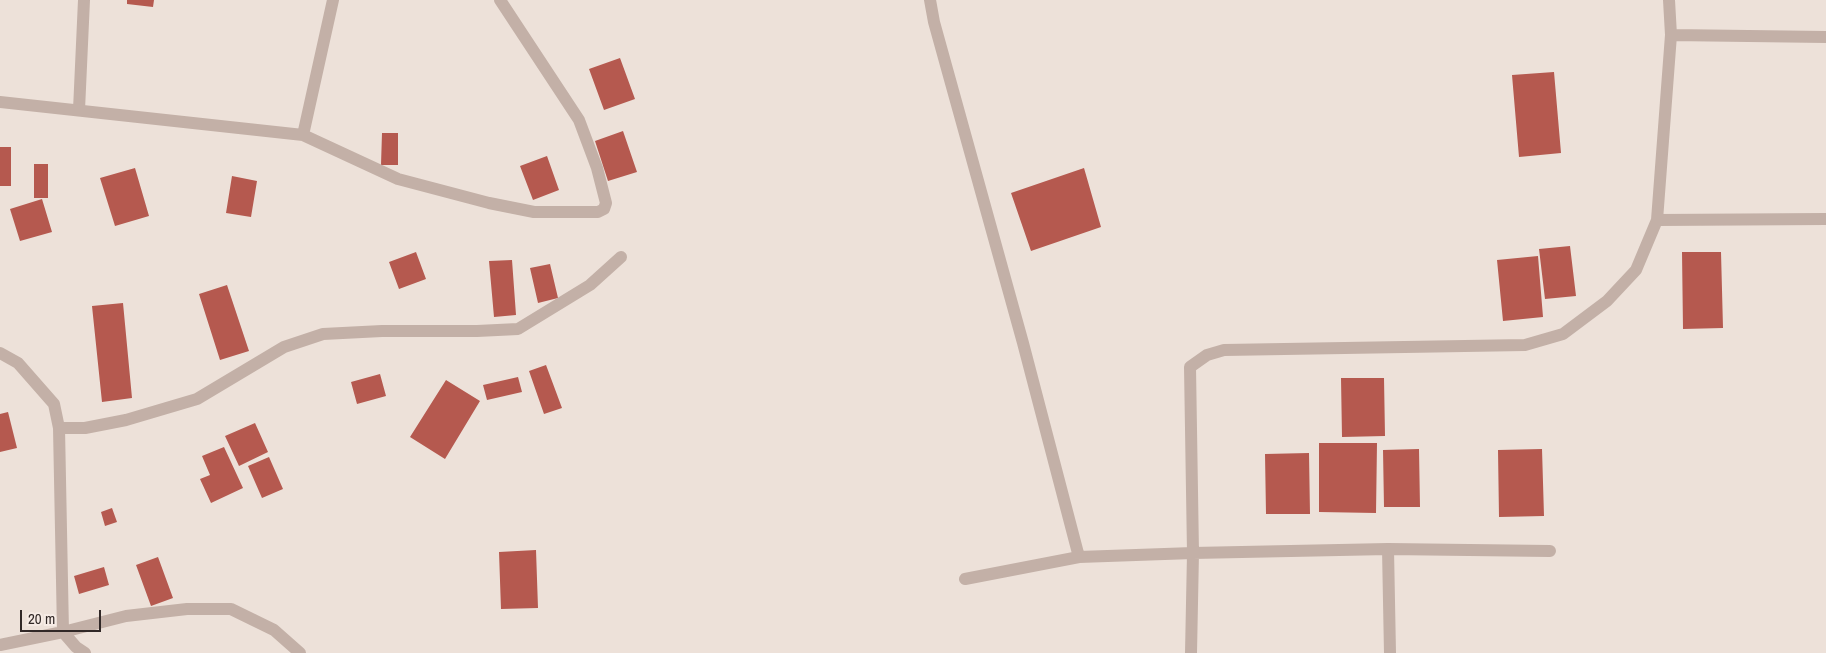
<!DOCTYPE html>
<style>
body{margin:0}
#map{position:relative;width:1826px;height:653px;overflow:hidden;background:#ede1d9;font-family:"Archivo Narrow",sans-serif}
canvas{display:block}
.scale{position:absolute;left:20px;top:610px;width:81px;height:22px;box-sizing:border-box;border:2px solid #312827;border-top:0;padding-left:6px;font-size:15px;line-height:18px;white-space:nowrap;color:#312827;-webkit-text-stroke:4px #f6ebe5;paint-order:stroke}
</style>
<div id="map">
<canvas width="1826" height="653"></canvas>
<div class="scale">20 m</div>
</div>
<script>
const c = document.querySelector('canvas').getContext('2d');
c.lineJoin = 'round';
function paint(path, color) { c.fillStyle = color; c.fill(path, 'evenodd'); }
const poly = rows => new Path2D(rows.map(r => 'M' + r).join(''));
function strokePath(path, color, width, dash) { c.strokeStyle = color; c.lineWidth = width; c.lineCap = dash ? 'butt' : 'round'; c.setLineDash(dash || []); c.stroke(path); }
const building = poly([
 [127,0,154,0,153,7,127,4],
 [620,58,635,99,604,110,589,69],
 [1554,72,1561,153,1519,157,1512,75],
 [623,131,637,172,608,181,595,141],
 [382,133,398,133,398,165,381,165],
 [0,147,11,147,11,186,0,186],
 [547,156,559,190,533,200,520,166],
 [34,164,48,164,48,198,34,198],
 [135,168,149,216,115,226,100,178],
 [1084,168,1101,227,1031,251,1011,193],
 [232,176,257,181,251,217,226,213],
 [42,199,52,232,20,241,10,209],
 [1570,246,1576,296,1545,299,1539,249],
 [416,252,426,279,399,289,389,262],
 [1682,252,1721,252,1723,328,1683,329],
 [1538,256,1543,317,1503,321,1497,260],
 [512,260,516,315,494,317,489,261],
 [550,264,558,298,538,303,530,268],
 [227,285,249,351,220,360,199,294],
 [123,303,132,398,102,402,92,306],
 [546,365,562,408,544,414,529,371],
 [380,374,386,396,357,404,351,382],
 [518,377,522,392,487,400,483,385],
 [1341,378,1384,378,1385,436,1342,437],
 [446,380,480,401,445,459,410,437],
 [8,412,17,448,0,452,0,414],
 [255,423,268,452,239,466,225,436],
 [1319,443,1377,443,1376,513,1319,512],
 [224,447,243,488,211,503,200,479,210,475,202,456],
 [1419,449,1420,507,1384,507,1383,450],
 [1542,449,1544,516,1499,517,1498,450],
 [1309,453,1310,514,1266,514,1265,454],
 [269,457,283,489,262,498,248,466],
 [112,508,117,522,105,526,101,512],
 [536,550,538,608,501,609,499,552],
 [158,557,173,598,151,606,136,565],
 [104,567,109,585,79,594,74,576]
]);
const minor = poly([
 [930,0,934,22,1023,343,1079,557],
 [1671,35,1826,37],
 [0,102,303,135,398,179,489,203,534,212,598,212,604,209,606,203,597,168,579,120,500,0],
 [79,110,84,0],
 [303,135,333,0],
 [1657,220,1826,219],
 [0,353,18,363,54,404,59,428,63,632,0,645],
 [59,428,85,428,126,420,197,399,284,347,323,334,382,331,477,331,518,329,590,285,621,257],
 [1388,549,1390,653],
 [965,579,1079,557,1193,553,1388,549,1550,551],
 [85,653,76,647,63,632,126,616,187,609,231,609,274,630,300,653],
 [1191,653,1193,553,1190,367,1207,355,1224,350,1525,345,1563,334,1607,301,1636,270,1657,220,1671,35,1669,0]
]);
paint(building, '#b5594f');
strokePath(minor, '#c3b0a7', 12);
</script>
